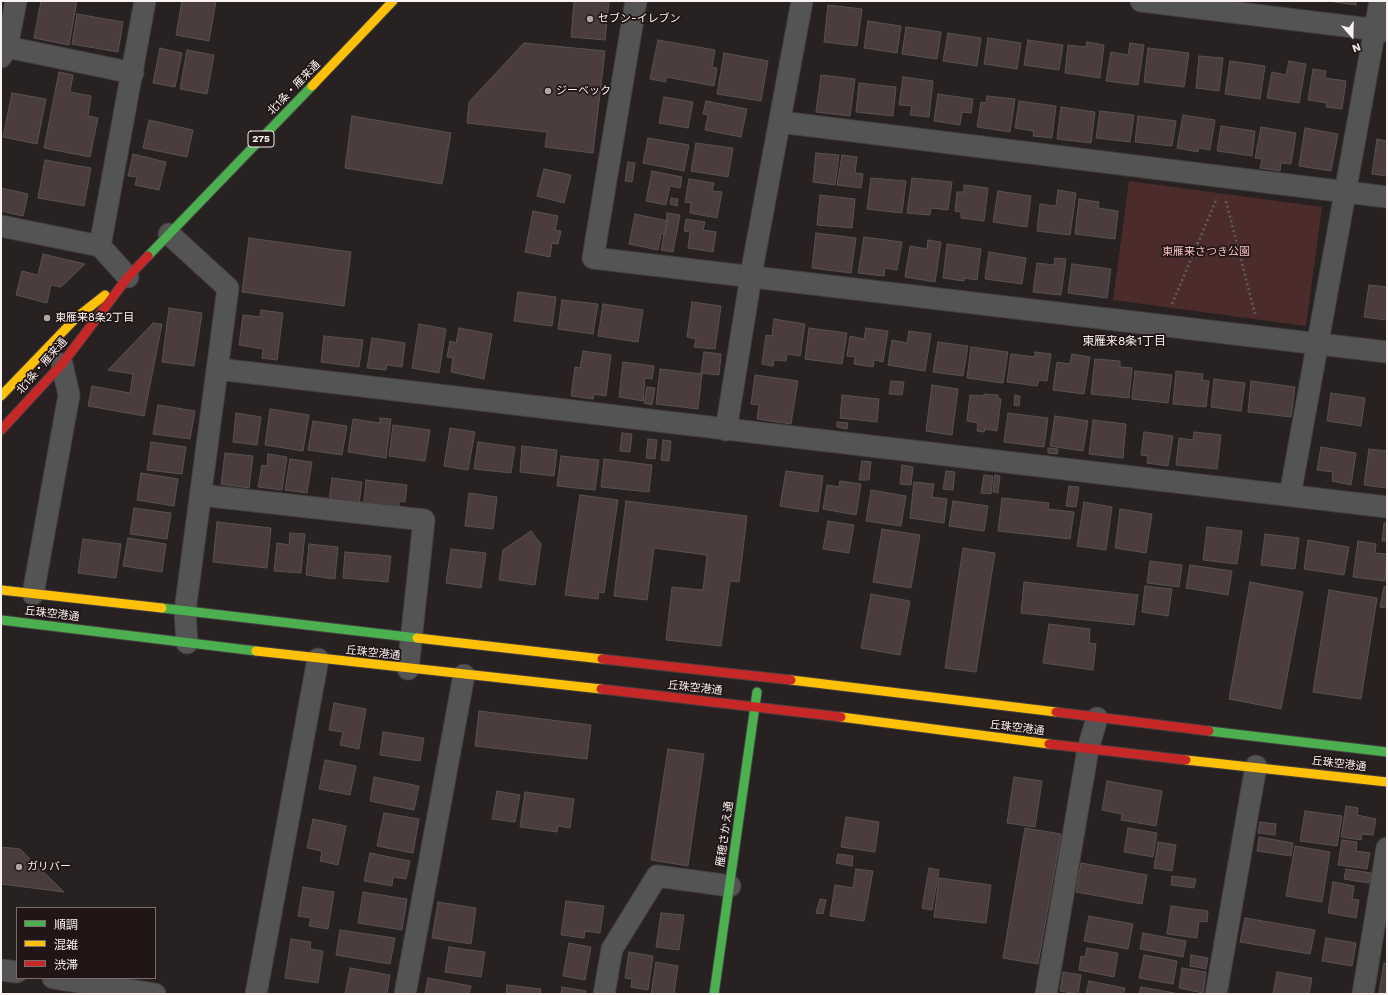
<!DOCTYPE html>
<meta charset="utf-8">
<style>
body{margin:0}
#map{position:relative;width:1388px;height:995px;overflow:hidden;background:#272121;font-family:"Work Sans","Noto Sans JP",sans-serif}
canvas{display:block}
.frame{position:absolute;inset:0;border:2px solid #faf1f1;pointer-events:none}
.legend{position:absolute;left:16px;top:907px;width:140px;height:72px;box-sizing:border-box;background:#211515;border:1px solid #786d6d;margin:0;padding:5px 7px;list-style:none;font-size:12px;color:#faf1f1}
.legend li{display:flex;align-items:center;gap:8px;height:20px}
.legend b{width:20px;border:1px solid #786d6d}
.north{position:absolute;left:1332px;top:16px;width:40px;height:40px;-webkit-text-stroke:3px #211515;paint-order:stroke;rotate:160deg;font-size:11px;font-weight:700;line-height:16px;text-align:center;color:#faf1f1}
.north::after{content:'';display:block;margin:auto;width:14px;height:18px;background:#faf1f1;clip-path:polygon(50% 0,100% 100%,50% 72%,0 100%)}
</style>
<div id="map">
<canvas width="1388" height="995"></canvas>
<div class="frame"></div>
<ul class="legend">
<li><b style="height:5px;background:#4caf50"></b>順調</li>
<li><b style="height:5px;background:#ffc107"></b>混雑</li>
<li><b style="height:5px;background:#c62828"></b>渋滞</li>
</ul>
<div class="north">N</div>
</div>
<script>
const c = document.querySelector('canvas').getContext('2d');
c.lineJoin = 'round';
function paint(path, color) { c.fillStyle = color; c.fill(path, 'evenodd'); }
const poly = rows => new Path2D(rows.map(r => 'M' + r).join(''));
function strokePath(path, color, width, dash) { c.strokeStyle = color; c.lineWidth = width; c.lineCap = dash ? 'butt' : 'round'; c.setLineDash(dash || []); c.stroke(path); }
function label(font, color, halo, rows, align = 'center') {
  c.font = font + ' "Work Sans","Noto Sans JP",sans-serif'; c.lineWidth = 3.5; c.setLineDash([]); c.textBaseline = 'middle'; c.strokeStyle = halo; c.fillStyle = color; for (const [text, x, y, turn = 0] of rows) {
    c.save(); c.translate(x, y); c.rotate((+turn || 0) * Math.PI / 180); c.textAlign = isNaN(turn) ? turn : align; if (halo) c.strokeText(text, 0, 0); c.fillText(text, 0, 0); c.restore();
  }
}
const green = poly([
 [1129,181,1322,207,1306,326,1113,300]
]);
const building = poly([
 [41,1,77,1,69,45,34,38,41,1],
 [182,1,216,1,209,41,176,35,182,1],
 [574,1,609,1,605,40,571,37,574,1],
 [1328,1,1356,1,1356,5,1328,1],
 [828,5,862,9,857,46,824,42,828,5],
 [77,14,123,22,118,52,72,44,77,14],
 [868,21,901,26,897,53,864,48,868,21],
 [906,27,941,32,937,59,902,54,906,27],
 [948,33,981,38,977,66,943,61,948,33],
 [988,38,1021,43,1017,69,984,64,988,38],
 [658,40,715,50,712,67,717,68,714,86,666,77,666,82,650,79,658,40],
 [1028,40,1063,45,1059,70,1024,65,1028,40],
 [1087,42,1104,45,1100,78,1065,73,1068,45,1086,47,1087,42],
 [524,43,605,51,593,153,545,147,547,132,467,123,469,102,524,43],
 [1130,43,1144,45,1138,85,1106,81,1111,52,1128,55,1130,43],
 [160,48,182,53,175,87,153,83,160,48],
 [1148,48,1189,53,1184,87,1144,82,1148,48],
 [187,50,214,55,207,94,180,89,187,50],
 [724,53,768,61,761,101,717,94,724,53],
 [1199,56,1223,58,1219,91,1196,88,1199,56],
 [1230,61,1265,66,1260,99,1225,94,1230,61],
 [1289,61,1306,64,1299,103,1267,98,1272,72,1286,75,1289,61],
 [1313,69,1326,71,1325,78,1346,81,1342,109,1326,107,1327,103,1308,100,1313,69],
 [59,72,73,75,70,92,91,96,88,116,98,118,90,157,44,148,59,72],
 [821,75,855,79,850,116,816,112,821,75],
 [903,77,933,81,929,117,910,115,912,106,899,105,903,77],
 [859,83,896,87,893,116,856,112,859,83],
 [12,93,46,99,37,144,3,137,12,93],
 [938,94,973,99,971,113,962,112,960,125,934,121,938,94],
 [987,96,1015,99,1010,132,977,127,981,102,986,103,987,96],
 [664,97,693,102,688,128,659,123,664,97],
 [706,101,747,109,741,137,705,130,708,115,703,114,706,101],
 [1019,101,1056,106,1052,138,1033,136,1034,131,1015,128,1019,101],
 [1061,107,1095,112,1091,143,1057,139,1061,107],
 [1100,111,1134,115,1130,142,1096,138,1100,111],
 [1183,115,1215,120,1210,150,1199,148,1198,152,1177,148,1183,115],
 [352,116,451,133,442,184,345,168,352,116],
 [1138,116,1176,121,1172,146,1135,142,1138,116],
 [149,120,193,130,187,157,143,148,149,120],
 [1221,126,1255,131,1252,156,1217,151,1221,126],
 [1261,127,1296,133,1291,164,1281,163,1280,171,1260,168,1262,159,1255,158,1261,127],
 [1305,128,1338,134,1331,171,1299,166,1305,128],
 [648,138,689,145,684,171,643,163,648,138],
 [1377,139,1387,141,1387,176,1372,174,1377,139],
 [696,143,733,148,728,177,691,171,696,143],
 [816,153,839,155,835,185,813,182,816,153],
 [133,154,166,162,159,190,135,185,137,177,128,176,133,154],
 [842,155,857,157,855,173,863,174,861,188,837,185,842,155],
 [45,160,91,168,84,206,38,198,45,160],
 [628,162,635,163,632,182,625,181,628,162],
 [544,169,571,175,564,203,537,196,544,169],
 [652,171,682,177,680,188,670,186,666,205,646,201,652,171],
 [871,178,906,181,902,213,867,209,871,178],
 [912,178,952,182,948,210,931,208,930,215,907,213,912,178],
 [689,179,714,183,712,191,722,192,717,218,690,213,691,203,685,202,689,179],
 [964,185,988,188,984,221,961,218,961,212,955,211,957,192,964,192,964,185],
 [1,188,28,194,23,216,1,211,1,188],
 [1058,190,1076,193,1070,235,1037,231,1040,204,1056,206,1058,190],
 [998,191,1031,196,1027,227,993,222,998,191],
 [820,195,855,199,852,228,817,225,820,195],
 [671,198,678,199,677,206,670,204,671,198],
 [1079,199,1099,202,1098,208,1118,211,1115,239,1075,234,1079,199],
 [533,211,558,216,555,230,561,231,558,244,552,243,550,257,525,252,533,211],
 [667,213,680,215,673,252,661,250,664,234,665,234,667,213],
 [635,214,668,221,665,234,661,234,658,250,629,244,635,214],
 [686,219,705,222,703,230,716,232,713,252,688,248,690,232,684,231,686,219],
 [816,233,856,238,851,273,812,268,816,233],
 [864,237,902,242,897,270,885,268,884,276,858,273,864,237],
 [249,238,351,252,344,306,242,292,249,238],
 [928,240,941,242,935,282,905,277,910,246,927,249,928,240],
 [947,244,981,249,977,280,964,278,964,281,943,278,947,244],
 [989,252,1026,258,1022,284,985,279,989,252],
 [43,254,85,264,61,287,51,285,47,303,16,295,22,271,38,275,43,254],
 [1055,258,1066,259,1061,295,1033,292,1037,263,1054,265,1055,258],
 [1072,264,1111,269,1107,298,1068,293,1072,264],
 [1369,285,1387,287,1387,320,1364,317,1369,285],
 [518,292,556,297,552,326,514,321,518,292],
 [562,300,598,304,593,334,558,329,562,300],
 [692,302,721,306,715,349,694,347,696,339,687,337,692,302],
 [603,304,643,310,638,342,598,336,603,304],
 [169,308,202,313,194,366,162,362,169,308],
 [261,310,283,313,277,360,262,358,263,349,239,345,243,315,260,317,261,310],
 [774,319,805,324,800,356,787,354,786,361,774,360,773,366,762,364,766,335,772,336,774,319],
 [153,323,162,324,144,416,88,406,92,386,130,393,133,374,108,370,153,323],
 [419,324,446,329,439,373,412,368,419,324],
 [459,328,492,334,484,379,451,372,453,358,447,357,450,341,456,343,459,328],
 [809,328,847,333,842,364,805,359,809,328],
 [866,328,888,331,883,362,874,360,873,367,854,364,855,357,847,356,850,336,864,339,866,328],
 [909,331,931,334,925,371,888,365,892,340,907,343,909,331],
 [324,336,363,340,359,367,321,362,324,336],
 [372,338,405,343,402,367,387,365,386,370,367,368,372,338],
 [938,342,968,346,963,376,933,372,938,342],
 [971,347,1008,352,1003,383,967,378,971,347],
 [583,351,611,355,606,396,594,394,593,399,571,396,575,367,580,368,583,351],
 [704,352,721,354,719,375,701,373,704,352],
 [1035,352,1051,354,1047,381,1039,380,1037,386,1007,382,1011,354,1035,357,1035,352],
 [1072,354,1090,357,1084,394,1053,390,1057,362,1070,364,1072,354],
 [1095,359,1120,361,1120,367,1132,368,1129,398,1091,394,1095,359],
 [623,362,654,366,652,379,645,378,643,401,619,397,623,362],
 [660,369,702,374,698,409,656,404,660,369],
 [1135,371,1172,375,1168,403,1132,399,1135,371],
 [1176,371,1203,374,1202,380,1209,381,1206,407,1173,404,1176,371],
 [755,375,798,381,791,424,757,419,759,405,751,404,755,375],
 [1214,379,1245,383,1241,411,1211,407,1214,379],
 [891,381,904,382,902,395,889,394,891,381],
 [1251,381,1295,387,1291,417,1248,412,1251,381],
 [932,385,958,389,952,435,926,431,932,385],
 [647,387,655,388,652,405,644,403,647,387],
 [1331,393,1365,398,1361,426,1327,421,1331,393],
 [984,394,998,395,998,398,1001,399,997,431,985,429,984,432,977,431,978,423,967,421,970,395,984,396,984,394],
 [842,395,879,399,877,422,840,418,842,395],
 [1015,395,1020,396,1019,406,1014,405,1015,395],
 [158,405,195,411,190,439,153,434,158,405],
 [270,409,309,415,303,451,265,445,270,409],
 [236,413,261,417,257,445,233,442,236,413],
 [1008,413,1048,418,1044,447,1004,442,1008,413],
 [1055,416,1088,421,1083,451,1050,446,1055,416],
 [380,418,391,419,386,458,348,452,353,419,380,423,380,418],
 [1093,420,1126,424,1123,458,1089,454,1093,420],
 [313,421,347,426,342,455,308,450,313,421],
 [837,422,848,423,847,429,837,427,837,422],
 [393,425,430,430,425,461,389,456,393,425],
 [450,428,475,432,468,470,444,466,450,428],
 [1144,432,1173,436,1168,466,1147,463,1148,456,1141,455,1144,432],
 [1194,432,1221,435,1217,469,1176,465,1179,438,1193,440,1194,432],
 [622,433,632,434,630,452,620,451,622,433],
 [648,439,657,440,655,459,646,458,648,439],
 [663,440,671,441,669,461,661,460,663,440],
 [151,442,186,447,182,474,147,470,151,442],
 [478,442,515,447,511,473,474,469,478,442],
 [522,446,557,450,554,476,520,472,522,446],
 [1321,447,1356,453,1351,485,1332,481,1333,472,1317,470,1321,447],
 [1048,448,1058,449,1057,454,1048,453,1048,448],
 [1369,449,1387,451,1387,488,1364,485,1369,449],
 [225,453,253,456,249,488,221,484,225,453],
 [268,454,287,457,282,490,258,487,262,465,267,466,268,454],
 [561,456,599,460,595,490,557,486,561,456],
 [290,459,312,462,307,493,285,490,290,459],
 [604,459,652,465,649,492,601,487,604,459],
 [862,461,871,462,869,480,859,480,862,461],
 [902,465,913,467,911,485,900,484,902,465],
 [786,471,823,476,818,512,780,506,786,471],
 [946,471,955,472,953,490,943,489,946,471],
 [141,473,178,479,174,506,137,500,141,473],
 [984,475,993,476,991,494,981,493,984,475],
 [995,475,1000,476,998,493,993,492,995,475],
 [332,478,362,482,359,504,329,501,332,478],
 [366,480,407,485,405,502,399,501,399,506,364,502,366,480],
 [840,481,861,484,856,515,823,509,827,485,839,487,840,481],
 [914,482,934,484,932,497,947,499,944,523,910,518,914,482],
 [1069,486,1079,487,1076,507,1066,506,1069,486],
 [871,490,906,496,901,526,866,521,871,490],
 [469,493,497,497,493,529,465,526,469,493],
 [580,495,618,500,604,593,599,592,598,599,565,595,580,495],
 [1002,498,1049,503,1048,509,1074,512,1070,539,998,531,1002,498],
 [626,501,747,516,739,582,730,581,721,646,666,640,672,587,703,590,707,555,654,548,647,600,614,596,626,501],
 [953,501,988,506,984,531,949,526,953,501],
 [1084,502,1112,507,1106,550,1077,546,1084,502],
 [134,508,171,513,167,539,130,534,134,508],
 [1120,509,1152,514,1146,553,1115,548,1120,509],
 [828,521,854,525,849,553,823,549,828,521],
 [217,522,271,528,267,568,213,562,217,522],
 [1384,523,1387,523,1387,541,1382,541,1384,523],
 [1207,527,1242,531,1237,564,1203,560,1207,527],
 [882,529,920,535,911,588,873,582,882,529],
 [531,531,541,544,535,585,499,580,503,550,531,531],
 [290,533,305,534,301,573,274,571,277,543,289,545,290,533],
 [1265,534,1299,538,1295,569,1261,565,1265,534],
 [128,538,166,544,162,572,123,566,128,538],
 [83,539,121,544,116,578,78,573,83,539],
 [1308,540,1349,547,1344,575,1304,569,1308,540],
 [1358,541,1376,544,1375,553,1387,554,1385,581,1353,577,1358,541],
 [309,544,338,547,335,579,306,575,309,544],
 [963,548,995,553,976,672,945,668,963,548],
 [451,549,486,553,481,588,446,583,451,549],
 [345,552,391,556,388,582,343,578,345,552],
 [1150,561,1182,565,1179,587,1147,583,1150,561],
 [1190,565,1232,571,1228,595,1186,588,1190,565],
 [1024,582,1138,595,1134,625,1021,613,1024,582],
 [1250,582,1303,592,1281,709,1229,699,1250,582],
 [1145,586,1172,589,1168,616,1142,612,1145,586],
 [1384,587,1387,587,1387,608,1380,607,1384,587],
 [1329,590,1377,598,1361,699,1313,692,1329,590],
 [871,594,910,601,900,655,861,648,871,594],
 [1049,624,1090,629,1089,643,1096,644,1093,670,1043,663,1049,624],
 [334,703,366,709,359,749,340,745,343,732,329,730,334,703],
 [479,711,591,725,587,759,475,746,479,711],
 [383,732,424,738,420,761,380,755,383,732],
 [668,749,704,754,688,866,651,860,668,749],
 [325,760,356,766,350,795,319,789,325,760],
 [374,777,419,786,414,810,370,801,374,777],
 [1014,777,1042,781,1035,827,1007,823,1014,777],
 [1107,781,1162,791,1156,826,1121,820,1122,814,1102,810,1107,781],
 [497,791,520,795,515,822,492,819,497,791],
 [525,792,574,799,570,828,558,826,557,832,520,827,525,792],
 [1346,806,1358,808,1357,815,1376,819,1373,835,1362,834,1361,840,1341,837,1346,806],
 [1305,811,1342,816,1337,846,1300,841,1305,811],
 [384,813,419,819,413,853,377,846,384,813],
 [846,817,879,822,875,852,841,847,846,817],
 [313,819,346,826,338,865,320,861,322,851,307,848,313,819],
 [1260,822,1276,824,1275,835,1258,833,1260,822],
 [1025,828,1061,834,1038,964,1003,958,1025,828],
 [1128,828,1157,833,1153,857,1124,852,1128,828],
 [1259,837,1293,843,1291,856,1257,851,1259,837],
 [1342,840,1357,842,1356,851,1370,853,1367,869,1338,865,1342,840],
 [1158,842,1176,845,1172,871,1154,868,1158,842],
 [1295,846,1330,852,1322,902,1286,896,1295,846],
 [1,847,20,849,64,892,1,884,1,847],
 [370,853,410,861,406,879,393,877,392,886,364,881,370,853],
 [838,854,853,856,852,866,836,863,838,854],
 [1081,863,1147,875,1142,904,1076,892,1081,863],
 [929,868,939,870,932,910,922,908,929,868],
 [856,869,873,871,864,921,830,916,835,885,853,888,856,869],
 [1346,869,1371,873,1369,883,1344,879,1346,869],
 [1172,876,1196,879,1194,888,1171,885,1172,876],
 [939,878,991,885,986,923,934,917,939,878],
 [1333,882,1354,886,1352,899,1359,900,1356,918,1328,913,1333,882],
 [303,887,334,892,328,929,309,926,311,918,298,916,303,887],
 [363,892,407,899,402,930,358,923,363,892],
 [820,899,826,900,823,914,816,913,820,899],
 [566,901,604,906,600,933,585,931,584,938,561,935,566,901],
 [438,902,476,908,471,944,432,938,438,902],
 [1171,906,1208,911,1207,922,1199,921,1197,938,1167,934,1171,906],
 [661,913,684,915,679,950,656,947,661,913],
 [1089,916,1133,924,1128,949,1084,941,1089,916],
 [1245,918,1315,930,1310,954,1240,942,1245,918],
 [340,930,395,938,390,964,336,955,340,930],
 [1143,933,1186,941,1183,957,1140,949,1143,933],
 [1326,938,1356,943,1352,966,1322,961,1326,938],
 [291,939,311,942,310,949,323,951,318,983,285,978,291,939],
 [569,943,591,947,585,980,563,976,569,943],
 [449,947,485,952,481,977,445,972,449,947],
 [1087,948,1118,953,1114,977,1079,970,1081,956,1085,957,1087,948],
 [629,952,653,956,648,990,631,987,632,979,625,978,629,952],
 [1144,955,1177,961,1173,984,1139,978,1144,955],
 [1191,955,1208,958,1206,969,1190,966,1191,955],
 [656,962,678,966,674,994,651,994,656,962],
 [1384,963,1387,964,1387,994,1379,993,1384,963],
 [350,968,390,975,387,994,345,994,350,968],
 [1182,968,1206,972,1203,993,1179,988,1182,968],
 [1063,972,1081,975,1078,994,1060,991,1063,972],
 [1277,972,1312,978,1309,994,1273,994,1277,972],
 [428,978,471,986,469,994,425,994,428,978],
 [1089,981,1125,988,1123,994,1086,994,1089,981],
 [507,985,541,989,540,994,506,994,507,985],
 [562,987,586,991,585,994,561,994,562,987],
 [1141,987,1180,994,1139,994,1141,987]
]);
const path = poly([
 [1226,201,1255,314],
 [1172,304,1217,198]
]);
const street = poly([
 [636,1,593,258,1387,352],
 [1141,1,1387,31],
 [7,47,133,73],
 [1,57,7,47,16,1],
 [780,122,1387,197],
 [1,226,100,246],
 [169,234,228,288,185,611,187,643],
 [128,277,100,246,145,1],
 [218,369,1387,507],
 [726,430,753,264,802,1],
 [201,495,424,520,408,669],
 [1290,495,1380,1],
 [33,594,69,395,62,364],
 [1,970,17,972],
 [53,978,155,994],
 [256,994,318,659],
 [405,994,464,675],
 [604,994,612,949,657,876,730,886],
 [1046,994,1088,749,1097,718],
 [1216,994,1256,766],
 [1363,994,1387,848]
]);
const fast = poly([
 [148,256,312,86],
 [162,608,417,638],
 [1,620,256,651],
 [1209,731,1387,752],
 [714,994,757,692]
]);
const slow = poly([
 [312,86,393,1],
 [1,396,77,317,105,295],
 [1,590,162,608],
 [417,638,602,659],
 [256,651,601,689],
 [791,680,1056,712],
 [841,717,1049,744],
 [1186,760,1387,782]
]);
const jam = poly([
 [1,430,62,364,128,277,148,256],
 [602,659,791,680],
 [601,689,841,717],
 [1056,712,1209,731],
 [1049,744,1186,760]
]);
const markers = [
 [590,19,4,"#b0a8a8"],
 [548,91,4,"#b0a8a8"],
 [47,318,4,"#b0a8a8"],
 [19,867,4,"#b0a8a8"]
];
const shields = [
 [261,139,26]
];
const shieldNames = [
 ["275",261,139]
];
const poiNames = [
 ["セブン-イレブン",598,19],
 ["ジーベック",556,91],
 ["東雁来8条2丁目",55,318],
 ["ガリバー",27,867]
];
const streetNames = [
 ["北1条・雁来通",294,88,-46],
 ["北1条・雁来通",42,366,-49],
 ["丘珠空港通",52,614,7],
 ["丘珠空港通",373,653,6],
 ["丘珠空港通",695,688,6],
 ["丘珠空港通",1017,728,7],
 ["丘珠空港通",1339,764,7],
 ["雁穂さかえ通",725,834,-82]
];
const parkNames = [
 ["東雁来さつき公園",1206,252]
];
const neighbourhoodNames = [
 ["東雁来8条1丁目",1124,341]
];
paint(green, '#4c2b2b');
paint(building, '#4b3d3d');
strokePath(building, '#585252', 1);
strokePath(street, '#443f3f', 23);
strokePath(fast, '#443f3f', 11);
strokePath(slow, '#443f3f', 11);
strokePath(jam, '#443f3f', 11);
strokePath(path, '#605f5f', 2.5, [2, 3]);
strokePath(street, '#555455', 21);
strokePath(fast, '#4caf50', 9);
strokePath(slow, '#ffc107', 9);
strokePath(jam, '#c62828', 9);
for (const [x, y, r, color] of markers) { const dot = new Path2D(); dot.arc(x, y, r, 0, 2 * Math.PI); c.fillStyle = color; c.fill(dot); strokePath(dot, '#211515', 1.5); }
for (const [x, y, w] of shields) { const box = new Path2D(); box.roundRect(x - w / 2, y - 8, w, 16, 3); c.fillStyle = '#211515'; c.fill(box); strokePath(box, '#faf1f1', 1); }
label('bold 10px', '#faf1f1', null, shieldNames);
label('11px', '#faf1f1', '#211515', poiNames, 'left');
label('11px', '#faf1f1', '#211515', streetNames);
label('11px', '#f7bebe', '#211515', parkNames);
label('12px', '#faf1f1', '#211515', neighbourhoodNames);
</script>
